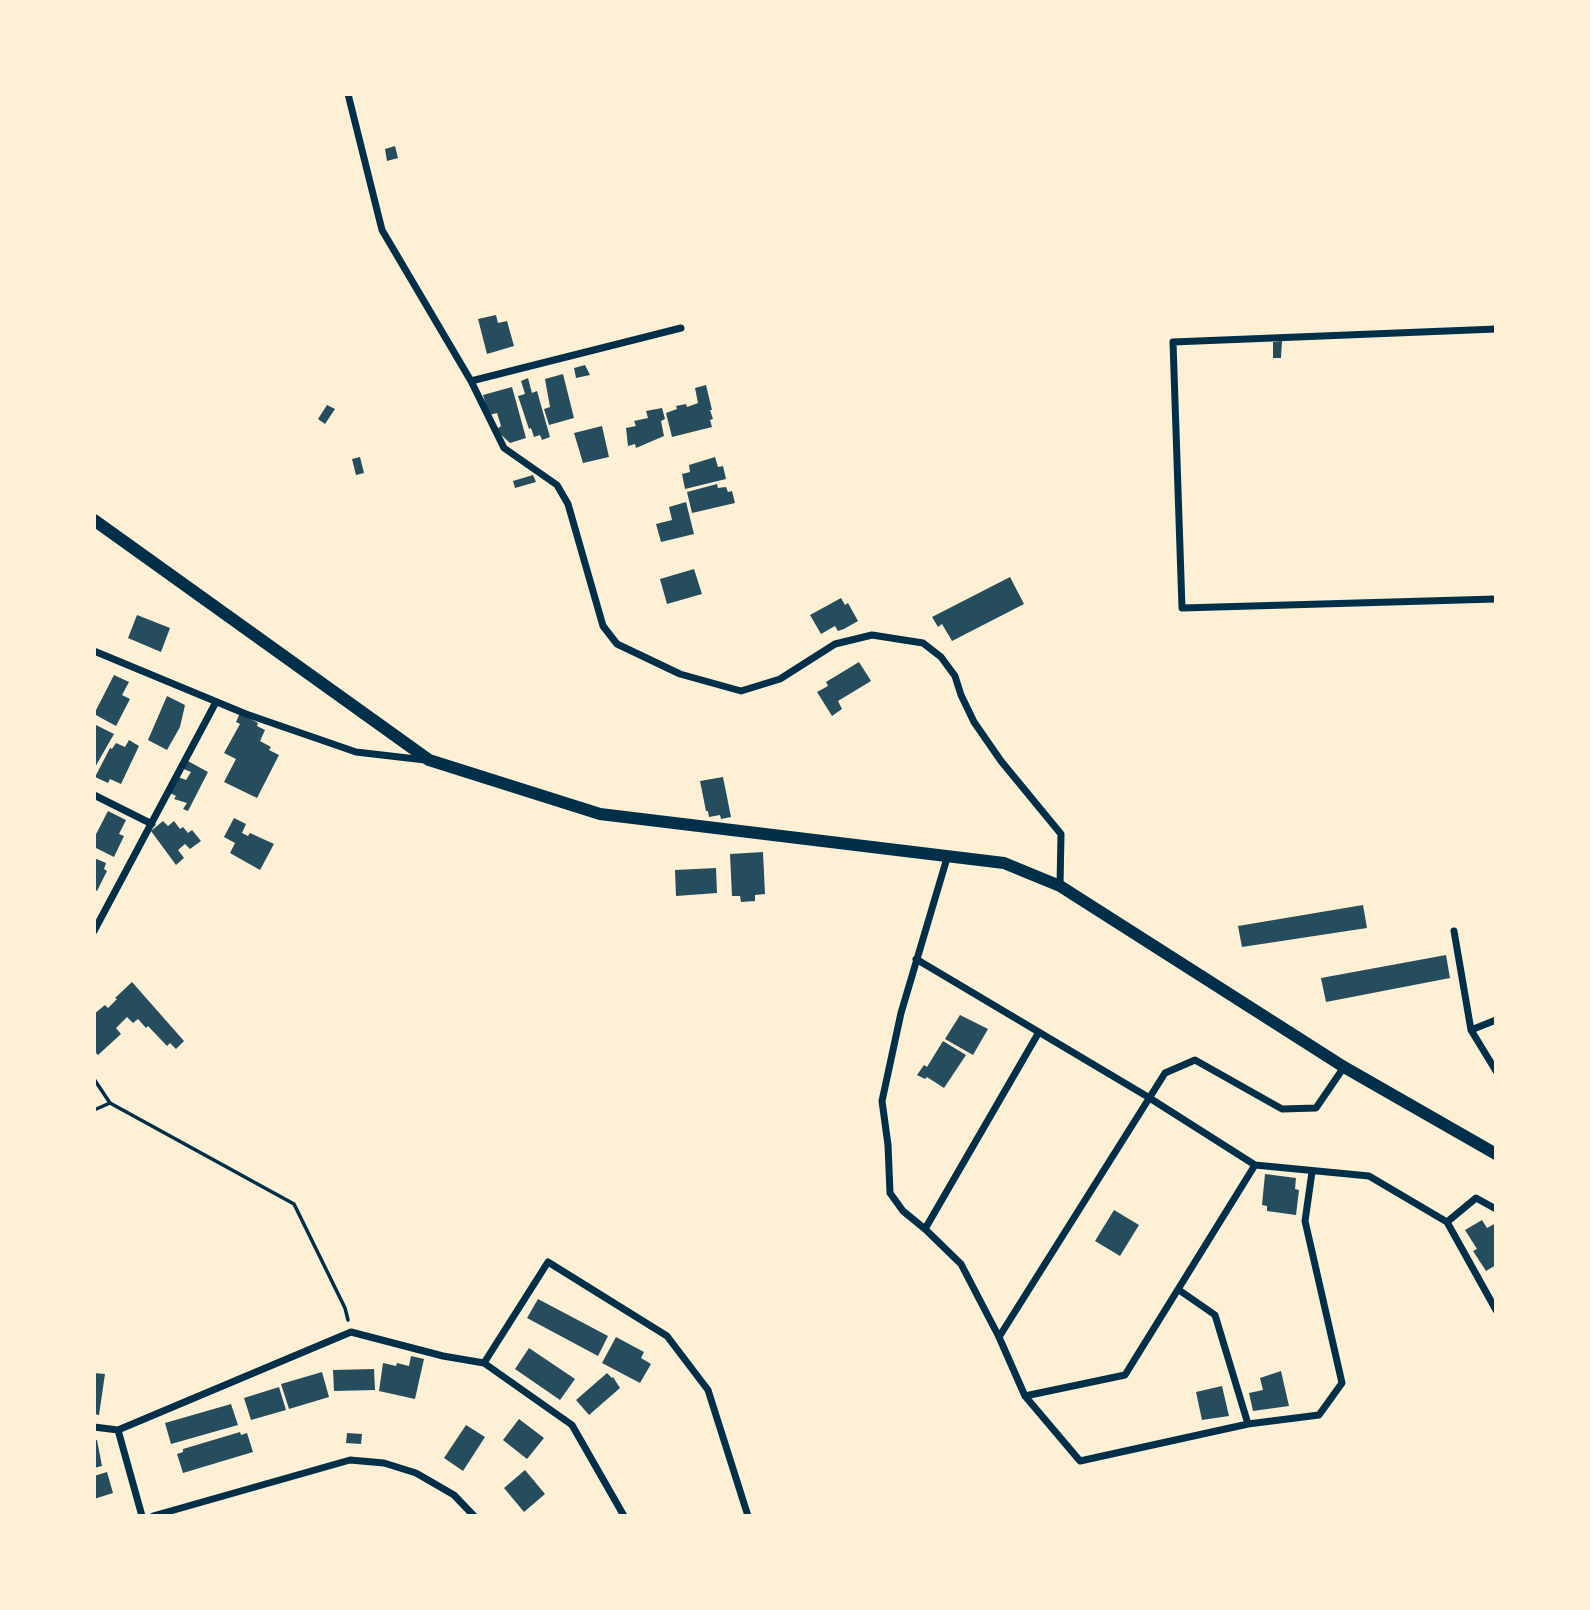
<!DOCTYPE html>
<style>
body{margin:0}
#map{position:relative;width:1590px;height:1610px;overflow:hidden;background:#fdf0d5;font-family:Lato,sans-serif}
canvas{display:block}
.frame{position:absolute;inset:0;border:96px solid #fdf0d5;pointer-events:none}
</style>
<div id="map">
<canvas width="1590" height="1610"></canvas>
<div class="frame"></div>
</div>
<script>
const c = document.querySelector('canvas').getContext('2d');
c.lineJoin = 'round';
function paint(path, color) { c.fillStyle = color; c.fill(path, 'evenodd'); }
const poly = rows => new Path2D(rows.map(r => 'M' + r).join(''));
function strokePath(path, color, width, dash) { c.strokeStyle = color; c.lineWidth = width; c.lineCap = dash ? 'butt' : 'round'; c.setLineDash(dash || []); c.stroke(path); }
const building = poly([
 [395,146,398,158,387,161,385,149],
 [496,315,498,323,507,321,514,346,487,354,478,319],
 [1282,341,1281,358,1273,358,1273,342],
 [585,365,590,375,576,378,574,368],
 [563,374,574,418,549,425,544,409,550,407,545,379],
 [528,378,532,393,537,391,550,437,542,440,540,435,534,437,531,428,529,429,518,396,525,394,521,381],
 [706,385,712,410,710,410,713,419,710,420,712,427,672,437,666,413,677,409,676,406,686,404,687,407,698,403,695,388],
 [512,387,526,438,510,443,496,430,501,426,497,413,489,415,483,395],
 [327,405,335,409,325,424,318,419],
 [662,408,665,419,661,421,664,436,636,448,635,444,628,446,626,428,636,426,634,421,648,418,646,411],
 [602,426,609,457,583,463,574,433],
 [360,457,364,473,356,475,352,459],
 [715,457,718,467,723,466,726,479,685,489,682,474,690,472,689,465],
 [533,475,536,482,515,488,513,481],
 [717,484,718,488,726,487,728,492,732,491,735,503,692,513,687,492],
 [686,502,694,534,661,542,656,524,672,520,669,507],
 [694,569,702,594,667,604,660,579],
 [1010,577,1024,604,952,641,942,624,938,627,932,617],
 [841,598,845,605,848,603,858,621,844,629,838,631,835,626,821,634,810,615],
 [137,615,170,628,161,652,128,638],
 [859,662,871,681,838,701,842,709,832,716,817,692,828,686,826,682],
 [114,675,129,682,122,695,130,699,116,726,94,714],
 [167,696,185,705,180,727,167,750,148,740],
 [240,713,258,723,257,726,265,730,260,741,271,747,269,750,279,755,257,798,224,782,236,759,224,753,240,724,236,722],
 [94,724,114,734,94,769],
 [129,740,139,746,121,784,110,779,108,783,95,777,110,748,112,749,116,743,125,747],
 [186,760,208,772,188,811,183,809,187,803,174,799,176,796,170,793,178,777,186,780,191,772,181,768],
 [723,777,731,817,721,819,720,815,709,817,708,811,706,811,700,781],
 [108,811,126,820,119,834,124,836,114,857,94,847,94,838],
 [234,818,246,824,242,833,248,836,250,833,274,844,260,870,230,853,235,843,224,837],
 [163,821,168,826,174,821,180,829,183,827,188,833,192,830,201,841,190,849,185,844,178,850,184,858,176,865,151,831],
 [763,852,765,894,755,895,755,901,741,902,740,896,732,896,730,854],
 [94,858,106,863,104,869,107,871,97,891,94,889],
 [716,868,717,893,676,896,675,870],
 [1363,905,1367,928,1242,947,1238,926],
 [1446,955,1450,978,1326,1002,1321,978],
 [132,982,184,1041,176,1049,170,1043,167,1046,148,1026,146,1028,138,1019,133,1023,127,1017,116,1028,121,1034,98,1055,94,1051,94,1014,105,1005,108,1008,117,999,115,998],
 [960,1015,988,1029,973,1055,945,1039],
 [943,1041,966,1055,944,1088,927,1077,925,1079,917,1075,924,1065,927,1067],
 [1265,1174,1296,1178,1295,1189,1299,1190,1296,1215,1267,1211,1267,1206,1262,1205],
 [1114,1210,1139,1225,1120,1256,1095,1241],
 [1482,1220,1487,1228,1496,1223,1496,1265,1486,1271,1473,1251,1477,1249,1465,1230],
 [538,1299,608,1336,598,1356,527,1318],
 [616,1337,644,1352,641,1358,651,1364,640,1383,602,1363],
 [529,1348,575,1379,560,1400,515,1369],
 [411,1356,424,1359,415,1399,379,1391,383,1363,396,1366,397,1363,409,1366],
 [374,1369,375,1390,334,1391,333,1370],
 [1281,1371,1289,1406,1253,1411,1249,1393,1263,1390,1260,1378],
 [322,1372,329,1397,289,1409,281,1384],
 [94,1373,105,1374,99,1415,94,1414],
 [607,1373,612,1378,613,1377,620,1388,589,1415,576,1400],
 [1222,1386,1229,1416,1202,1420,1196,1392],
 [279,1387,286,1410,251,1420,244,1398],
 [231,1404,238,1425,171,1444,165,1423],
 [519,1419,544,1438,527,1459,503,1440],
 [466,1425,485,1437,463,1471,444,1458],
 [240,1432,241,1435,247,1433,253,1452,183,1473,177,1454,183,1452,183,1449],
 [347,1433,362,1434,361,1444,346,1443],
 [94,1440,97,1440,102,1466,94,1468],
 [525,1470,545,1494,524,1512,504,1488],
 [107,1472,113,1493,94,1499,94,1476]
]);
const path = poly([
 [94,1079,110,1103,94,1110],
 [110,1103,294,1204,345,1308,348,1320]
]);
const minor = poly([
 [348,94,382,230,471,381,504,448,557,485,568,504,603,626,617,644,680,674,741,691,780,679,835,644,872,635,923,643,941,657,955,676,961,695,974,722,1001,761,1061,834,1060,886],
 [1496,329,1173,342,1182,608,1496,599],
 [471,381,681,328],
 [94,651,246,714,356,752,425,760],
 [94,795,152,824],
 [947,858,901,1013,882,1101,888,1145,890,1193,903,1211,925,1229,961,1264,999,1337,1025,1396,1080,1461,1248,1424,1319,1415,1342,1383,1305,1221,1312,1172],
 [94,931,216,702],
 [1454,931,1471,1030,1496,1020],
 [916,959,1148,1097,1255,1165,1369,1176,1447,1222,1476,1198,1496,1209],
 [1471,1030,1496,1071],
 [1447,1222,1496,1310],
 [925,1229,1039,1032],
 [1179,1290,1215,1315,1248,1424],
 [999,1337,1165,1073,1195,1060,1282,1109,1316,1108,1344,1067],
 [484,1363,548,1262,667,1336,708,1390,748,1516],
 [1025,1396,1125,1375,1255,1165],
 [94,1427,118,1430,142,1516],
 [118,1430,351,1332,443,1356,484,1363,572,1425,624,1516],
 [153,1516,350,1460,384,1463,416,1473,454,1495,474,1516]
]);
const secondary = poly([
 [94,520,429,760,600,814,1004,863,1060,886,1344,1067,1496,1154]
]);
paint(building, '#264d5e');
strokePath(path, '#003049', 3.5);
strokePath(minor, '#003049', 7);
strokePath(secondary, '#003049', 12);
</script>
